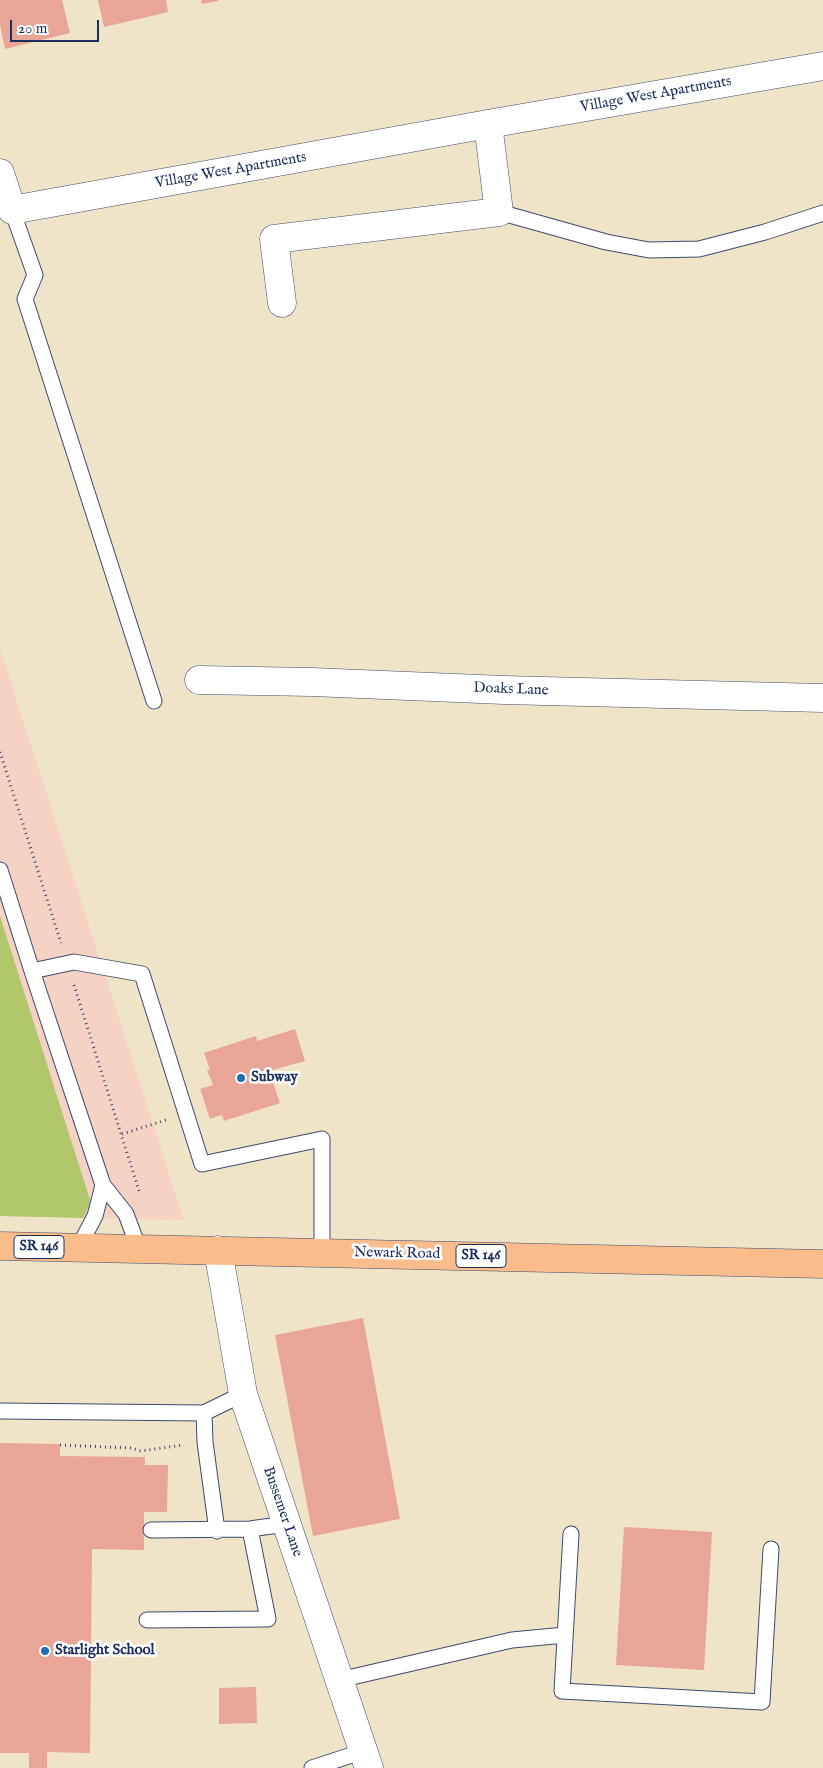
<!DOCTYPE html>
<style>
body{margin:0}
#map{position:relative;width:823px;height:1768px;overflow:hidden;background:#efe4c7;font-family:"IM FELL English",serif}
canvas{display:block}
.scale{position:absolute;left:10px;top:20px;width:89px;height:22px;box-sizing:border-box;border:2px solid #1b2f5e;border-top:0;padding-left:6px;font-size:15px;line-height:18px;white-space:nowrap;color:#1b2f5e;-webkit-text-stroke:4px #fff;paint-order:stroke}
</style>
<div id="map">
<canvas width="823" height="1768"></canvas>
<div class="scale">20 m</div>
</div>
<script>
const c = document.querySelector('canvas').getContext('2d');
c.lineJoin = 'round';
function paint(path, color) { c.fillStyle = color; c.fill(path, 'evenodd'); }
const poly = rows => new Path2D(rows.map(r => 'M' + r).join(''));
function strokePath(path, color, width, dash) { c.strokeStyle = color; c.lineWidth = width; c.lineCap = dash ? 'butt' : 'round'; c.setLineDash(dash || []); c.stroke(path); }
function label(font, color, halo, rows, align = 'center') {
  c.font = font + ' "IM FELL English",serif'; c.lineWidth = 5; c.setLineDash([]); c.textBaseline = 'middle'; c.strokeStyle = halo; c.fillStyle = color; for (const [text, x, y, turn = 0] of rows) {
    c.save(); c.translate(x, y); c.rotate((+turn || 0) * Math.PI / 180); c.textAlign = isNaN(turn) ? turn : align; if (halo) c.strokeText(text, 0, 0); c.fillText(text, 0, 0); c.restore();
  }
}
const built = poly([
 [0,649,184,1220,0,1216]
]);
const green = poly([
 [0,916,90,1200,88,1208,83,1218,0,1216]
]);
const building = poly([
 [0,0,62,0,70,33,5,49,0,25],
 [98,0,166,0,168,12,104,27],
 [201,0,218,0,218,1,202,4],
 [295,1029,305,1061,269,1071,280,1103,224,1121,222,1115,210,1119,200,1089,213,1085,207,1070,210,1070,204,1053,256,1036,257,1041],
 [363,1318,400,1519,313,1536,275,1335],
 [0,1443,60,1444,60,1456,145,1457,145,1465,168,1465,167,1512,144,1512,144,1550,92,1549,90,1753,47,1752,47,1768,29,1768,29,1753,0,1753],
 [624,1527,712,1532,704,1670,616,1665],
 [256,1687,257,1723,219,1724,219,1688]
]);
const path = poly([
 [0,752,61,943],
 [74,985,139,1191],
 [122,1134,166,1120],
 [60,1445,130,1448,141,1451,183,1445]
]);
const lane = poly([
 [12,210,35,275,25,299,154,701],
 [499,212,606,242,649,250,699,249,765,232,823,213],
 [0,870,32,971,103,1185,126,1214,139,1249],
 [32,971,74,962,142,974,202,1164,322,1139,322,1253],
 [78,1248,95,1216,103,1185],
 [0,1411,204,1413,243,1394],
 [204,1413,205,1442,217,1531],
 [151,1530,250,1529,286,1524],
 [571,1534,562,1691,762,1702,771,1549],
 [147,1620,268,1619,250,1529],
 [339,1680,512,1640,565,1635],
 [312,1768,364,1751]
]);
const street = poly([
 [0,173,12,210,488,124,823,66],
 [282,303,274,239,499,212,488,124],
 [199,680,312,682,504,690,823,698],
 [218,1250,243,1394,369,1768]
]);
const primary = poly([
 [0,1246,823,1264]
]);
const markers = [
 [241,1078,5,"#1f6fb2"],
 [45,1651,5,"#1f6fb2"]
];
const shields = [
 [39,1247,50],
 [481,1256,50]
];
const shieldNames = [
 ["SR 146",39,1247],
 ["SR 146",481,1256]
];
const streetNames = [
 ["Village West Apartments",656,95,-10],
 ["Village West Apartments",231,171,-10],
 ["Doaks Lane",511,690,2],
 ["Newark Road",397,1254,1],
 ["Bussemer Lane",282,1512,71]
];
const poiNames = [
 ["Subway",251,1078],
 ["Starlight School",55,1651]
];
paint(built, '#f5d2c3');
paint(green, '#b1c76b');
paint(building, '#e9a596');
strokePath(lane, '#3b4a6e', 17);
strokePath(street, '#3b4a6e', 29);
strokePath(primary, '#3b4a6e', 29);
strokePath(path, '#3b4a6e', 3, [1, 4]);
strokePath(lane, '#fff', 15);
strokePath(street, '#fff', 28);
strokePath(primary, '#fabc8b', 28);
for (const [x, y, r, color] of markers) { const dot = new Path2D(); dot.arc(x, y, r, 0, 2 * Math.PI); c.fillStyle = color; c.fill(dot); strokePath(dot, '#fff', 2); }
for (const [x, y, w] of shields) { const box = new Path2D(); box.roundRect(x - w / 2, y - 11.5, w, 23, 4); c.fillStyle = '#fff'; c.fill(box); strokePath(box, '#1b2f5e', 1); }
label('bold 14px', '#1b2f5e', null, shieldNames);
label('15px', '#1b2f5e', '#fff', streetNames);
label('bold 15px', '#1b2f5e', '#fff', poiNames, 'left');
</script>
